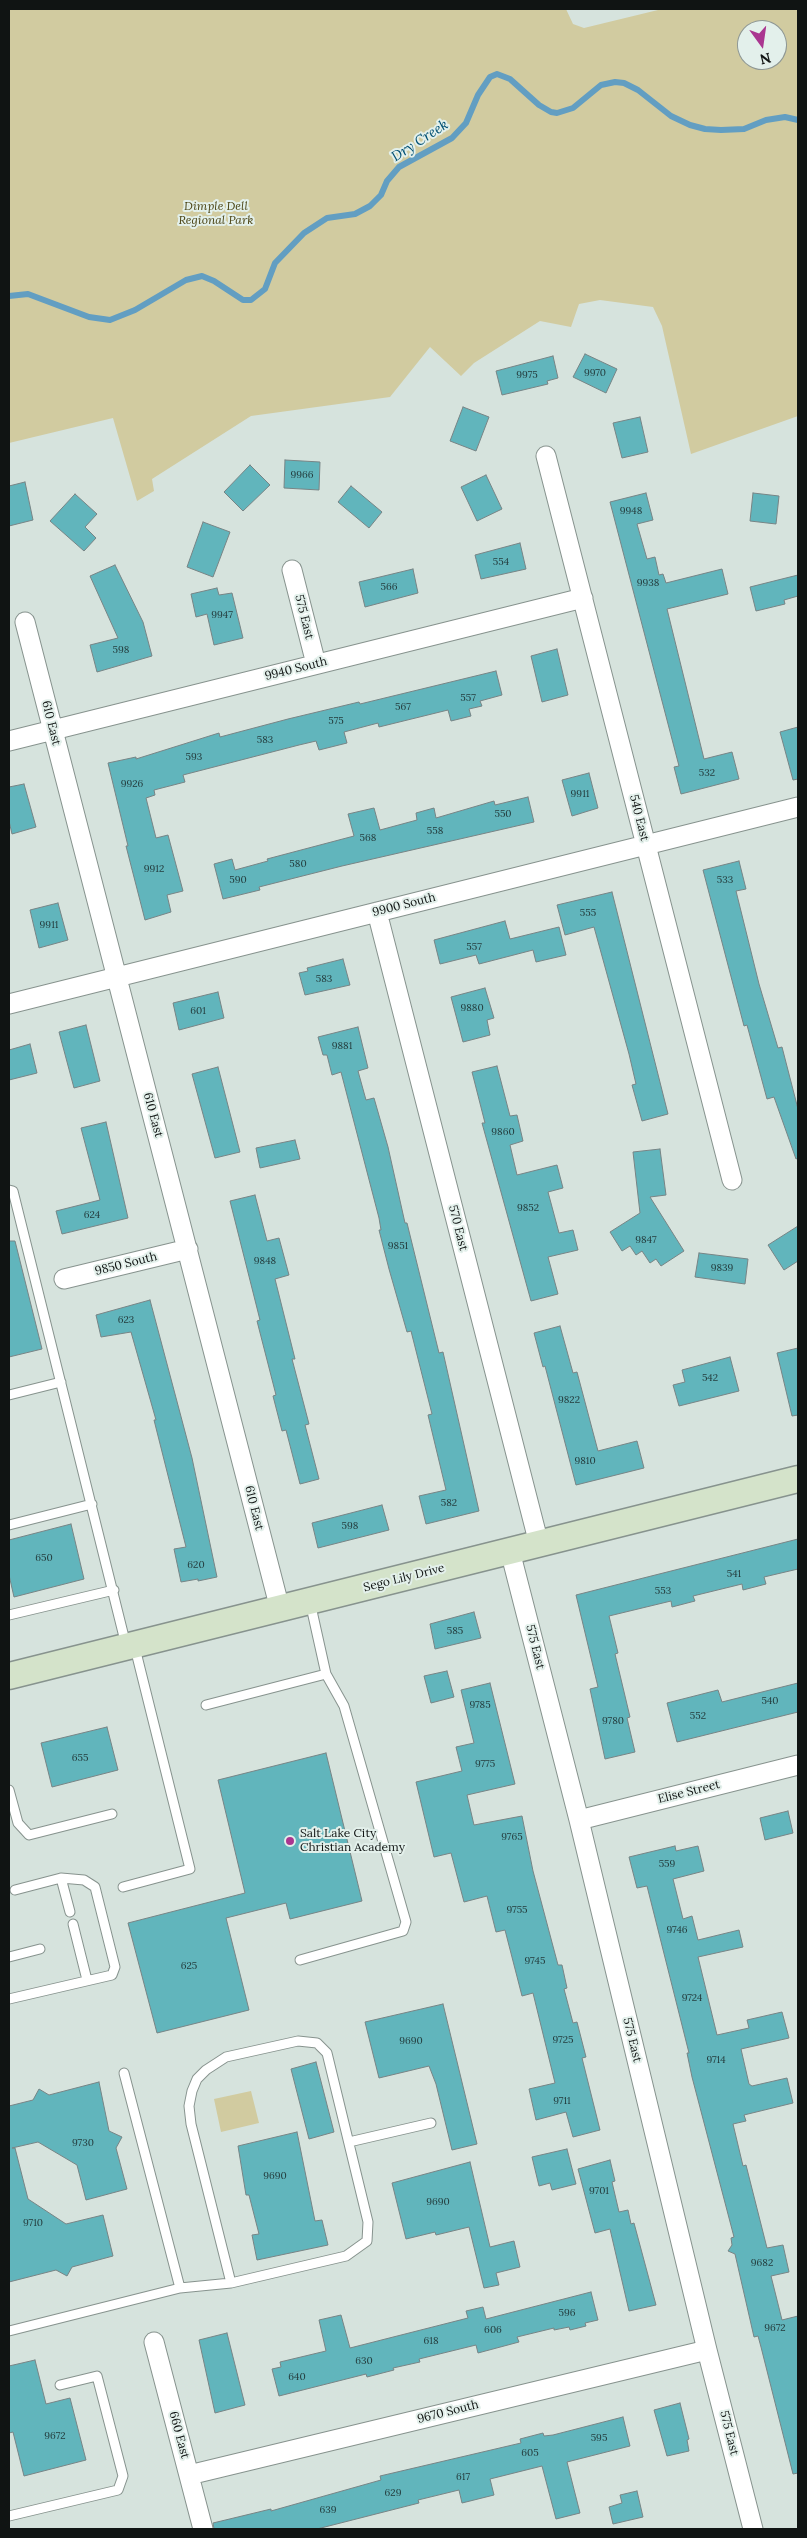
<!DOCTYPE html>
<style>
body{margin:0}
#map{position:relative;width:807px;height:2538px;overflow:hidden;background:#d6e3dd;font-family:Lora,serif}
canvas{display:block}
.frame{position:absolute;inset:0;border:10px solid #101413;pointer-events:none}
.north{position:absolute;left:737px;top:20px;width:50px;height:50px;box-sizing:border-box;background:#e3f0eb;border:1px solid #8f9895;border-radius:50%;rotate:166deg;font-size:14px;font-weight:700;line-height:20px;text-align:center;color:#101413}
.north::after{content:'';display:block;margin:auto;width:18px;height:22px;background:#aa3690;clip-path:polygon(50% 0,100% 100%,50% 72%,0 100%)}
</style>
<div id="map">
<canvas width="807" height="2538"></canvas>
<div class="frame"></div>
<div class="north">N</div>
</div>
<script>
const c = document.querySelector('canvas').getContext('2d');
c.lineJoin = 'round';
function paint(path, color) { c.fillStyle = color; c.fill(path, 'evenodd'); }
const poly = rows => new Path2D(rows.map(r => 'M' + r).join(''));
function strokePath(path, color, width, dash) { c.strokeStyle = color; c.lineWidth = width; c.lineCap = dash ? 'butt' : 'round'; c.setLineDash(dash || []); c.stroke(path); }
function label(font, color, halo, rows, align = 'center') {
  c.font = font + ' Lora,serif'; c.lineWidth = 4; c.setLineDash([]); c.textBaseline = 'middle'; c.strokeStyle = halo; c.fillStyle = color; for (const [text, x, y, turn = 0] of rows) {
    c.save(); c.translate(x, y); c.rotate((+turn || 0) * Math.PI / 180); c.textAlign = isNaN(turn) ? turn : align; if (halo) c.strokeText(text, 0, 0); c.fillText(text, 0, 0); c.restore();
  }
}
const green = poly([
 [9,9,566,9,573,24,584,28,658,10,798,9,798,416,691,454,662,326,653,307,600,300,579,304,571,327,540,321,474,363,461,376,430,347,390,397,251,416,152,479,154,491,137,501,113,418,9,443],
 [747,30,777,30,777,60,747,60],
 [251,2091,259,2123,221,2132,214,2099]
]);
const stream = poly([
 [9,296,28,294,89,317,110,320,135,310,186,280,202,276,214,281,243,300,251,300,265,289,275,263,304,233,327,218,355,214,370,206,381,195,387,181,399,167,452,138,466,123,478,95,490,77,497,74,510,79,539,105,551,112,557,113,573,108,601,85,615,82,624,83,638,90,671,116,690,125,705,129,721,130,744,129,766,120,785,117,798,120]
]);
const building = poly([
 [585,354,617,369,606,393,573,377,585,354],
 [553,356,558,378,547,381,548,384,502,395,496,371,553,356],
 [463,407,489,417,476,451,450,441,463,407],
 [640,417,648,452,622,458,613,423,640,417],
 [285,460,320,462,319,490,284,488,285,460],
 [250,465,270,485,243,511,224,492,250,465],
 [486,475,502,509,477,521,461,487,486,475],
 [25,482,33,520,9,526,9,486,25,482],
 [351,486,382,512,369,528,338,502,351,486],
 [646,493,653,520,637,524,647,559,655,557,659,575,663,574,666,583,722,569,728,594,667,609,704,759,732,752,739,779,681,794,674,767,679,766,610,502,646,493],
 [753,493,779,496,776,524,750,521,753,493],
 [75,494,97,514,85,527,96,538,84,551,50,521,75,494],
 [203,522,230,532,213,577,187,567,203,522],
 [520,543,526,569,481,579,475,555,520,543],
 [115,565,143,622,152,656,97,672,90,645,118,638,90,576,115,565],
 [413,569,418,593,365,607,359,582,413,569],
 [798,575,798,596,784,600,785,604,756,611,750,587,798,575],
 [217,588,219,595,232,593,243,638,214,645,207,614,196,617,191,594,217,588],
 [557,649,568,695,542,702,531,656,557,649],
 [496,671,502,695,480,701,482,706,469,709,471,716,451,721,448,710,379,727,378,723,344,732,347,743,319,750,316,741,299,745,183,775,185,782,154,790,155,795,146,798,156,838,168,835,183,891,167,895,171,912,145,920,126,846,128,846,108,763,136,757,136,759,219,733,220,737,288,719,359,702,360,704,496,671],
 [798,727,798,779,793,780,780,732,798,727],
 [589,773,598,808,572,816,562,780,589,773],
 [24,784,36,827,12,834,9,821,9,787,24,784],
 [528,797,534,822,342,866,259,887,260,890,223,899,214,864,232,859,235,870,268,861,267,859,354,836,348,814,374,808,380,830,417,820,416,813,434,808,436,818,494,801,495,805,528,797],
 [739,861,746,889,736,891,759,984,778,1048,782,1047,798,1109,798,1158,796,1159,774,1097,767,1099,747,1025,744,1026,703,870,739,861],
 [612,892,668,1114,642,1121,632,1085,636,1084,629,1054,594,927,565,935,557,905,612,892],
 [58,903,68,940,39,948,30,910,58,903],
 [505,921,510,939,559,927,566,955,536,962,533,950,479,964,476,955,440,964,434,940,505,921],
 [343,959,350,985,305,995,299,973,308,971,307,968,343,959],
 [485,988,494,1018,487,1020,490,1035,463,1042,451,997,485,988],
 [218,992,224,1018,179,1030,173,1003,218,992],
 [86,1025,100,1081,74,1088,59,1032,86,1025],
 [358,1027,368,1068,358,1071,366,1100,374,1098,388,1147,405,1223,407,1223,439,1353,443,1352,479,1511,426,1524,419,1496,446,1490,428,1415,432,1414,411,1331,407,1332,389,1269,379,1230,381,1230,379,1218,341,1072,332,1075,327,1055,323,1055,318,1037,358,1027],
 [30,1044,37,1073,9,1080,9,1050,30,1044],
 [497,1066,510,1116,517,1115,523,1141,510,1145,517,1175,557,1165,563,1188,548,1192,559,1233,573,1230,578,1250,548,1257,558,1294,531,1301,482,1123,485,1123,472,1072,497,1066],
 [218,1067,240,1152,215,1158,192,1074,218,1067],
 [106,1122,128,1218,62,1234,56,1211,100,1200,81,1128,106,1122],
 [295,1140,300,1159,260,1168,256,1148,295,1140],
 [660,1149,666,1195,650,1197,684,1251,661,1266,656,1259,650,1263,642,1251,636,1255,630,1246,622,1251,610,1232,640,1213,633,1152,660,1149],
 [255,1195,267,1241,279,1238,289,1275,275,1279,295,1359,292,1359,309,1424,305,1425,319,1479,300,1484,286,1430,282,1431,273,1396,276,1395,257,1321,260,1320,230,1201,255,1195],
 [798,1226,798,1261,784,1270,768,1245,798,1226],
 [9,1241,15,1241,42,1349,9,1357,9,1241],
 [699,1253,748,1259,745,1284,695,1277,699,1253],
 [150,1300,192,1458,217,1577,198,1581,198,1579,181,1582,174,1549,186,1547,154,1420,156,1420,131,1332,101,1337,96,1315,150,1300],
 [560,1326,573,1373,577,1372,598,1451,637,1441,644,1468,576,1485,545,1366,543,1367,534,1333,560,1326],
 [798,1348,798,1415,792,1416,777,1353,798,1348],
 [730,1357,739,1391,679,1406,673,1385,685,1382,682,1370,730,1357],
 [382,1505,389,1530,318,1548,312,1523,382,1505],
 [71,1524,84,1579,14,1597,9,1575,9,1540,71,1524],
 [798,1539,798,1569,764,1577,766,1584,743,1590,742,1584,693,1596,695,1601,672,1607,671,1601,609,1616,618,1653,615,1654,630,1717,627,1718,635,1752,605,1759,590,1689,598,1687,576,1595,798,1539],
 [474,1612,481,1638,435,1649,430,1624,474,1612],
 [447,1671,454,1697,431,1703,424,1676,447,1671],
 [490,1683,515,1784,467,1795,474,1825,522,1816,533,1871,558,1965,562,1965,567,1988,564,1989,573,2023,577,2022,586,2057,582,2058,600,2130,573,2137,566,2112,536,2120,529,2089,555,2083,533,1993,522,1996,505,1930,496,1932,487,1896,464,1902,451,1853,434,1857,416,1782,462,1771,456,1747,474,1743,461,1690,490,1683],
 [798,1683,798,1712,677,1742,667,1703,718,1690,722,1702,798,1683],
 [107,1727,118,1770,52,1787,41,1743,107,1727],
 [326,1753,362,1901,290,1919,286,1903,226,1918,249,2010,157,2033,128,1923,245,1893,218,1780,326,1753],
 [788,1811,793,1833,765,1840,760,1818,788,1811],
 [675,1846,676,1851,698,1846,704,1871,673,1879,683,1919,692,1916,698,1940,739,1930,743,1947,698,1957,717,2035,749,2028,747,2020,782,2012,789,2038,741,2049,749,2084,752,2086,787,2078,793,2103,744,2115,746,2121,733,2124,743,2166,746,2165,767,2248,783,2245,789,2272,771,2276,782,2320,798,2316,798,2473,793,2474,761,2347,758,2336,754,2337,735,2254,728,2251,732,2245,731,2238,734,2237,692,2077,687,2053,689,2053,647,1886,637,1888,629,1857,675,1846],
 [443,2004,477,2144,452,2150,436,2084,429,2066,379,2078,365,2022,443,2004],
 [316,2062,334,2132,309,2139,291,2069,316,2062],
 [99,2082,109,2131,122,2137,116,2148,127,2189,86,2200,77,2165,38,2142,12,2148,15,2148,28,2199,66,2224,103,2215,113,2256,72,2267,67,2276,56,2270,9,2282,9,2106,33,2100,39,2089,49,2095,99,2082],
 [297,2132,315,2221,322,2220,328,2245,257,2260,252,2235,259,2234,249,2195,246,2195,238,2146,297,2132],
 [567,2149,576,2184,552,2190,550,2183,539,2186,532,2157,567,2149],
 [610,2160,615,2181,612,2182,619,2212,628,2210,631,2224,634,2223,656,2305,629,2311,610,2229,595,2233,578,2169,610,2160],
 [470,2162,490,2247,514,2241,520,2267,496,2273,499,2285,484,2288,469,2227,436,2235,435,2232,406,2239,392,2183,470,2162],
 [591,2292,598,2320,585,2323,586,2326,570,2330,569,2327,554,2330,554,2328,517,2337,519,2342,478,2353,476,2345,419,2359,420,2362,393,2368,394,2370,367,2377,366,2374,279,2396,272,2369,281,2367,280,2362,326,2351,319,2320,341,2315,350,2348,468,2318,466,2311,483,2307,486,2319,591,2292],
 [227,2333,245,2405,215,2413,199,2340,227,2333],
 [35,2360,46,2404,70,2398,86,2460,24,2476,13,2432,9,2433,9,2366,35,2360],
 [680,2403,689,2439,687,2440,689,2451,667,2456,654,2410,680,2403],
 [623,2417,630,2446,567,2462,580,2513,556,2519,542,2466,490,2479,494,2495,462,2503,459,2490,418,2500,419,2503,317,2529,214,2529,213,2523,271,2509,271,2511,381,2480,380,2476,521,2443,520,2439,543,2433,544,2436,553,2435,623,2417],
 [637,2491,643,2517,613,2524,609,2507,622,2503,620,2495,637,2491]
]);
const lane = poly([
 [9,1190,13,1191,126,1645],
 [9,1395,61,1382],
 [9,1525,92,1504],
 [9,1615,114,1590],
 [206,1705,326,1674],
 [9,1790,18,1823,29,1835,112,1814],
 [123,1887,190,1869,135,1648],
 [15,1890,61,1878,70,1912],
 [73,1924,87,1980],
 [9,1957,40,1949],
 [300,1960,403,1931,406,1922,344,1706,326,1674,310,1602],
 [9,1999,112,1975,115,1967,95,1887,84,1880,61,1878],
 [124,2073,180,2288],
 [349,2142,431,2123],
 [9,2331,180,2288,231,2283,346,2256,367,2241,368,2222,327,2053,317,2043,298,2041,226,2057,206,2070,197,2079,192,2091,189,2106,191,2124,231,2283],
 [9,2516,118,2490,123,2476,97,2376,60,2385]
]);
const street = poly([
 [546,456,732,1180],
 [292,570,316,664],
 [25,622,280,1609],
 [9,741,583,598],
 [377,912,539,1544],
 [9,1004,798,807],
 [64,1279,188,1249],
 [510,1551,579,1820,707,2350,753,2529],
 [579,1820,798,1765],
 [154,2342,203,2529],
 [189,2475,707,2350]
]);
const secondary = poly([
 [9,1676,798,1479]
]);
const markers = [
 [290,1841,5,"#aa3690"]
];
const numberNames = [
 ["9970",595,373],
 ["9975",527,375],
 ["9966",302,475],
 ["9948",631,511],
 ["554",501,562],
 ["9938",648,583],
 ["566",389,587],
 ["9947",222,615],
 ["598",121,650],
 ["557",468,698],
 ["567",403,707],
 ["575",336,721],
 ["583",265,740],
 ["593",194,757],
 ["532",707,773],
 ["9926",132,784],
 ["9911",580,794],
 ["550",503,814],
 ["558",435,831],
 ["568",368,838],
 ["580",298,864],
 ["9912",154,869],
 ["590",238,880],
 ["533",725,880],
 ["555",588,913],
 ["9911",49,925],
 ["557",474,947],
 ["583",324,979],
 ["9880",472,1008],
 ["601",198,1011],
 ["9881",342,1046],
 ["9860",503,1132],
 ["9852",528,1208],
 ["624",92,1215],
 ["9847",646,1240],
 ["9851",398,1246],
 ["9848",265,1261],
 ["9839",722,1268],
 ["623",126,1320],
 ["542",710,1378],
 ["9822",569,1400],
 ["9810",585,1461],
 ["582",449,1503],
 ["598",350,1526],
 ["650",44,1558],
 ["620",196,1565],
 ["541",734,1574],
 ["553",663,1591],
 ["585",455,1631],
 ["540",770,1701],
 ["9785",480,1705],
 ["552",698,1716],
 ["9780",613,1721],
 ["655",80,1758],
 ["9775",485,1764],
 ["9765",512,1837],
 ["559",667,1864],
 ["9755",517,1910],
 ["9746",677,1930],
 ["9745",535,1961],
 ["625",189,1966],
 ["9724",692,1998],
 ["9725",563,2040],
 ["9690",411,2041],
 ["9714",716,2060],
 ["9711",562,2101],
 ["9730",83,2143],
 ["9690",275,2176],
 ["9701",599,2191],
 ["9690",438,2202],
 ["9710",33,2223],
 ["9682",762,2263],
 ["596",567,2313],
 ["9672",775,2328],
 ["606",493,2330],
 ["618",431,2341],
 ["630",364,2361],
 ["640",297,2377],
 ["9672",55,2436],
 ["595",599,2438],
 ["605",530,2453],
 ["617",463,2477],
 ["629",393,2493],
 ["639",328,2510]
];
const parkNames = [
 ["Dimple Dell",216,207],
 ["Regional Park",216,221]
];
const streetNames = [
 ["575 East",304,617,76],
 ["9940 South",296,669,-14],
 ["610 East",51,723,76],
 ["540 East",639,818,76],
 ["9900 South",404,905,-14],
 ["610 East",153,1115,75],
 ["570 East",458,1228,76],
 ["9850 South",126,1264,-14],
 ["610 East",254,1508,76],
 ["Sego Lily Drive",404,1578,-14],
 ["575 East",535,1647,76],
 ["Elise Street",689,1792,-14],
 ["575 East",632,2040,76],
 ["9670 South",448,2412,-14],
 ["575 East",729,2433,76],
 ["660 East",179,2435,75]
];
const poiNames = [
 ["Salt Lake City",300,1834],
 ["Christian Academy",300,1848]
];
const waterNames = [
 ["Dry Creek",420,141,-33]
];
paint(green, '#d1cba0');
strokePath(stream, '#629ec2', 6);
paint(building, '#61b5bc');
strokePath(building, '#778485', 1);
strokePath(lane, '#87938e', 11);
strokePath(street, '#87938e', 21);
strokePath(secondary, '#87938e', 29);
strokePath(lane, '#fff', 9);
strokePath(street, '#fff', 19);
strokePath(secondary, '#d4e3ca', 26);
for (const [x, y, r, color] of markers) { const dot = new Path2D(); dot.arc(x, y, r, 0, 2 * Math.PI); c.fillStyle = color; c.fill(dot); strokePath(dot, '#e3f0eb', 2); }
label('10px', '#243c3d', null, numberNames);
label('italic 12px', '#4b4414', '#e3f0eb', parkNames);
label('12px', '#101413', '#e3f0eb', streetNames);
label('12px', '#101413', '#e3f0eb', poiNames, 'left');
label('italic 14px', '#005074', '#e3f0eb', waterNames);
</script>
